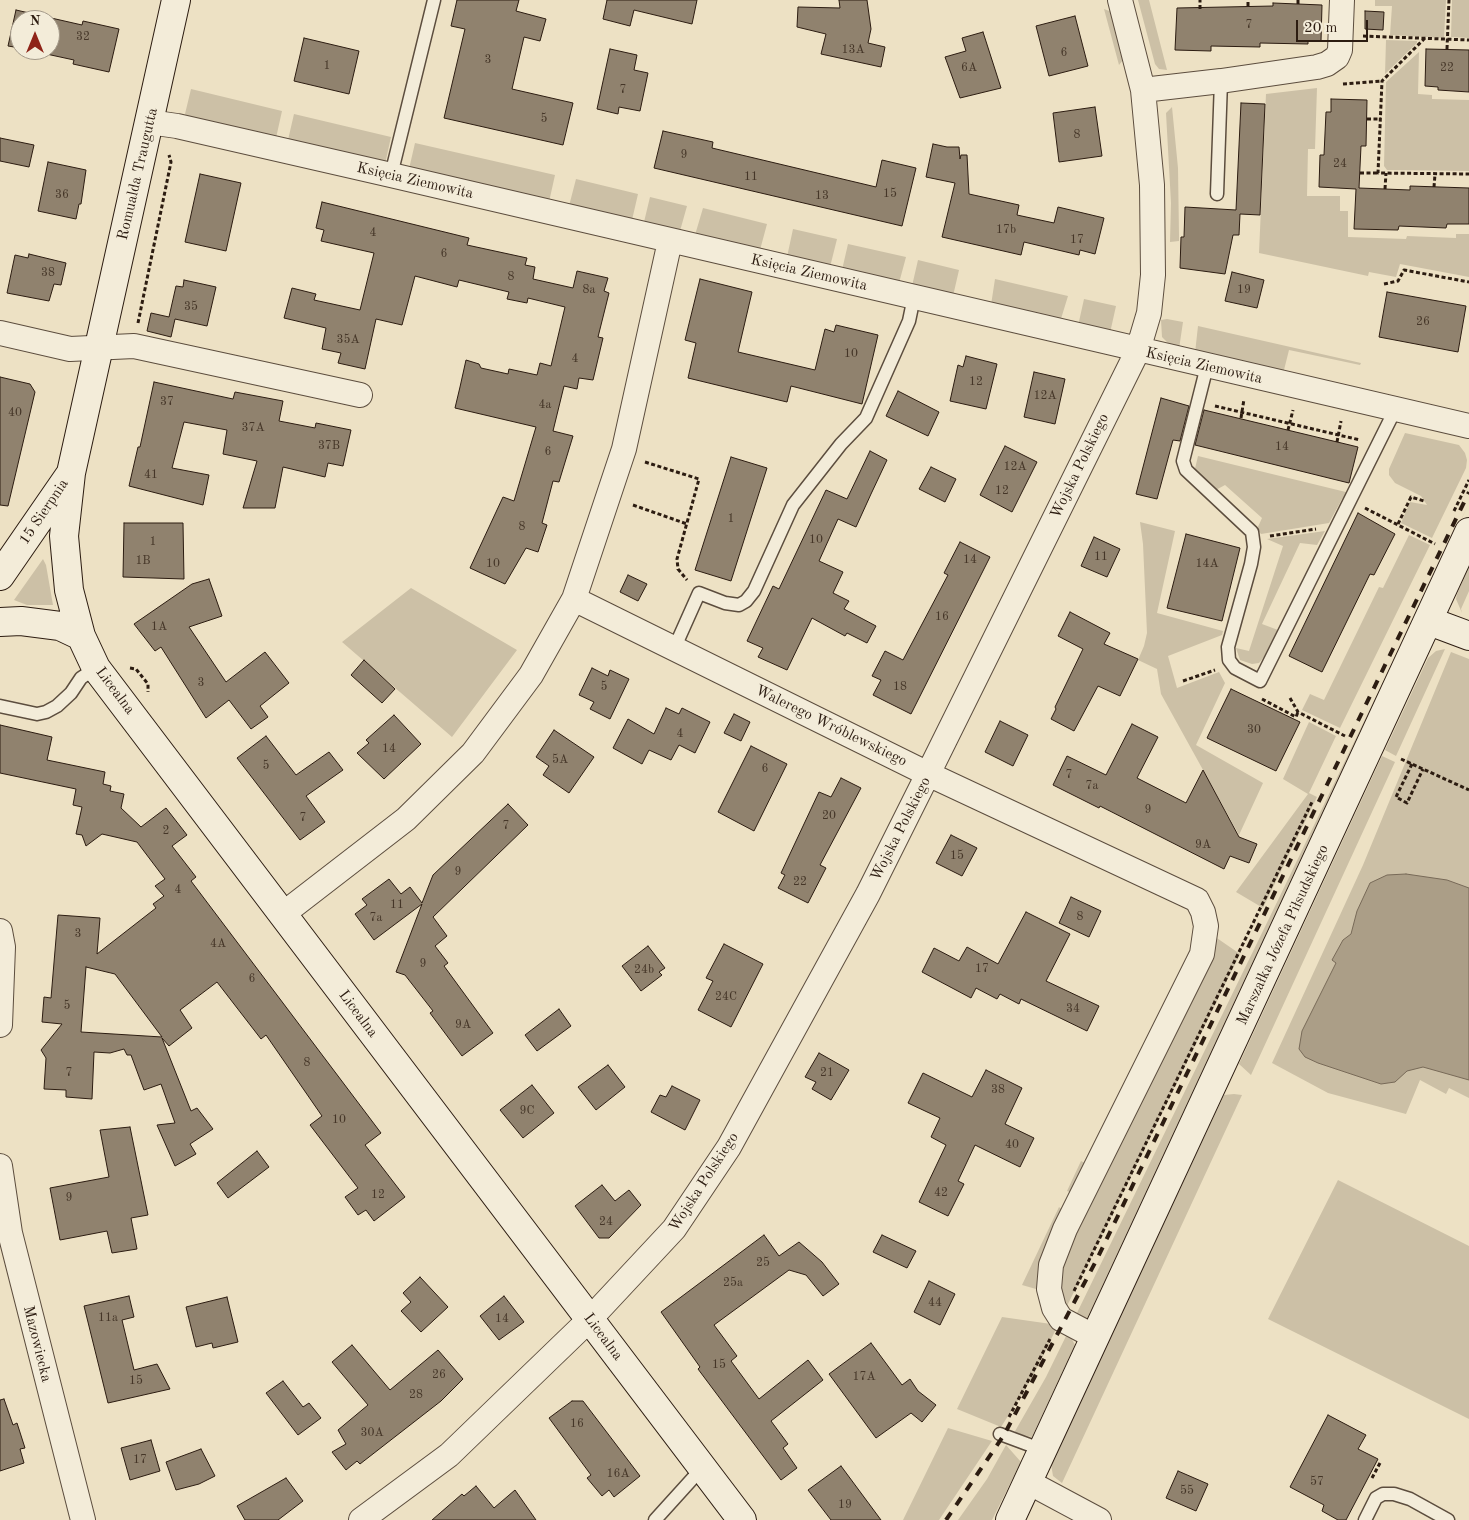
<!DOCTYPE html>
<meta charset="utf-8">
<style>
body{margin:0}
#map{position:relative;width:1469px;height:1520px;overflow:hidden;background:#ede1c4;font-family:"Old Standard TT",serif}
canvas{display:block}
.north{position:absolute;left:10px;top:10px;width:50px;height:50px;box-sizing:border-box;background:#f3ecd9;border:1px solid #a39989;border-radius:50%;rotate:0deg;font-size:14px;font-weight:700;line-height:20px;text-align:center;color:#2c1c11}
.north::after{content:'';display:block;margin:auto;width:18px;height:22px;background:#8f2418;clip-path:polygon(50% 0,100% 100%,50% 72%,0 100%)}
.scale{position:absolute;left:1296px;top:20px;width:72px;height:22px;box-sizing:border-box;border:2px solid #2c1c11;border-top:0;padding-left:6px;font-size:15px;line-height:18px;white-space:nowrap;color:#2c1c11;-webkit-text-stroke:4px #f3ecd9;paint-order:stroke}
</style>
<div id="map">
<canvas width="1469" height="1520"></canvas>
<div class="north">N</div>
<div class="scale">20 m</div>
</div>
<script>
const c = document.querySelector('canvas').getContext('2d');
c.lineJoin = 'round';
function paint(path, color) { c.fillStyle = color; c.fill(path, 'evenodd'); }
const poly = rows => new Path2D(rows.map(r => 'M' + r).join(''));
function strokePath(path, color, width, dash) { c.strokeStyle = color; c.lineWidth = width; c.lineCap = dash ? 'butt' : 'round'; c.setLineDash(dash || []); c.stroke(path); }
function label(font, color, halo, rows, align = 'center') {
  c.font = font + ' "Old Standard TT",serif'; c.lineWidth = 4; c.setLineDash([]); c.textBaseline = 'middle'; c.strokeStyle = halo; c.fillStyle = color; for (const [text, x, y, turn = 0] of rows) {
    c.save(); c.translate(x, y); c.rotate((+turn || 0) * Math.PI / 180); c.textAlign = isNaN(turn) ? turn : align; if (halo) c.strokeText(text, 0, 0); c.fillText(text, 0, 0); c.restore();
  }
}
const green = poly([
 [1138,0,1149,0,1167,70,1159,69,1155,64],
 [1375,0,1446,0,1444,38,1390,35,1392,6,1375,6],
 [1452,0,1469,0,1469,38,1451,37],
 [1104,9,1112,12,1123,60,1119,65],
 [1386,40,1417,41,1417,43,1385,74],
 [1419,52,1418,94,1432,95,1432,99,1469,100,1469,171,1387,170,1384,166,1386,82],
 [1317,88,1315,149,1308,149,1307,196,1340,196,1340,211,1348,211,1348,237,1406,239,1407,236,1456,238,1456,234,1469,234,1469,277,1400,264,1396,277,1369,272,1368,276,1259,253,1266,94],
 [191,89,282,111,276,138,187,117,185,114],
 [1172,107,1178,168,1179,235,1179,241,1170,242,1171,203,1166,113],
 [294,114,391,137,385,164,288,140],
 [415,143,555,175,549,202,409,169],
 [576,179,638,194,632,220,569,206],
 [650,197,687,206,680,231,644,222],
 [703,208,767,224,760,250,695,235],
 [793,229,837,239,830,267,787,257],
 [848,244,906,257,899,283,842,270],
 [918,260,959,270,953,296,912,286],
 [995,279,1068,296,1060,322,991,305],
 [1084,299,1116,306,1110,333,1078,326],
 [1167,319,1183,322,1179,349,1173,348,1162,337,1161,320],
 [1198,326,1361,363,1360,365,1289,350,1283,374,1195,353],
 [1405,433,1459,445,1465,453,1467,460,1466,468,1432,538,1401,523,1410,502,1427,505,1421,496,1395,483,1389,475,1389,469],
 [1198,456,1350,493,1342,499,1329,523,1261,534,1257,529,1262,518,1225,485,1214,491,1194,473],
 [1469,503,1087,1321,1074,1319,1279,898],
 [1140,522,1175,531,1157,613,1223,631,1222,635,1168,656,1177,688,1219,672,1225,683,1196,745,1263,783,1239,835,1161,694,1157,669,1138,660,1144,646,1147,633,1143,544],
 [1325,531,1317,545,1300,543,1262,624,1278,630,1264,657,1259,663,1252,664,1240,660,1236,648,1249,651,1283,546,1267,539],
 [1409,535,1430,545,1340,728,1302,710,1310,694,1324,700,1379,587,1383,588],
 [43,559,46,565,53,605,27,605,14,600],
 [1469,566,1469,591,1461,609,1462,613,1456,599,1457,594],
 [411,588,517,650,452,737,342,642],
 [1445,649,1396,756,1385,750,1428,658,1436,651],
 [1451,652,1469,659,1469,1098,1449,1088,1446,1094,1420,1080,1406,1114,1328,1093,1272,1063,1363,865],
 [1309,722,1336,736,1309,793,1317,797,1263,908,1236,892,1308,794,1283,779],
 [1382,756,1395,762,1251,1075,1239,1064],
 [1211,934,1240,954,1067,1306,1061,1298,1059,1270],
 [1234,1094,1242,1095,1062,1483,1053,1476,1051,1464,1224,1095],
 [1081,1161,1089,1165,1075,1194,1067,1191],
 [1338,1180,1469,1246,1469,1419,1268,1319],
 [1059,1207,1065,1212,1036,1289,1022,1285],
 [1002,1317,1058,1325,1032,1378,1001,1427,957,1409],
 [1068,1332,1075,1345,1032,1437,1014,1433,1046,1377],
 [948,1428,992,1441,939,1520,903,1520],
 [1006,1445,1021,1462,992,1520,958,1520,987,1479]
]);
const water = poly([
 [1406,874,1447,880,1469,888,1469,1080,1423,1067,1407,1071,1395,1082,1381,1084,1318,1063,1305,1057,1299,1049,1302,1031,1336,963,1332,960,1343,940,1351,934,1357,911,1370,883,1387,875,1406,874]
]);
const building = poly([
 [457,0,519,0,516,11,546,19,540,41,524,37,512,89,573,103,563,145,444,118,465,29,451,26,457,0],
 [607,0,697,0,692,24,634,10,630,26,603,19,607,0],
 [839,0,867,0,871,29,868,43,885,47,881,67,821,54,826,34,797,27,798,7,840,8,839,0],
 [1273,3,1322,5,1321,41,1308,41,1308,44,1260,43,1260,47,1211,46,1211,51,1175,50,1177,8,1273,6,1273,3],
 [16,10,82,25,83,21,119,29,109,72,73,64,74,60,28,50,50,50,50,20,20,20,20,48,8,46,16,10],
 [1365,11,1384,12,1383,30,1365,29,1365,11],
 [1075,16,1088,66,1049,76,1036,26,1075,16],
 [983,32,1001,88,960,98,945,57,966,51,962,38,983,32],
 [304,38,359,51,349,94,294,81,304,38],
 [610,49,637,55,634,70,648,73,640,111,619,107,618,114,597,109,610,49],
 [1426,49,1469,50,1469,92,1438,90,1438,87,1425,86,1426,49],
 [1331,99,1367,100,1366,146,1361,146,1359,188,1410,190,1410,186,1469,188,1469,224,1447,224,1446,228,1399,226,1398,230,1354,229,1356,189,1319,187,1320,155,1324,155,1326,112,1331,112,1331,99],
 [1241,103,1265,104,1260,215,1240,214,1239,235,1233,235,1225,274,1180,268,1181,237,1184,237,1185,207,1236,210,1241,103],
 [1095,107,1102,156,1059,162,1053,113,1095,107],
 [663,131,713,142,712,148,876,187,882,160,916,168,902,226,654,168,663,131],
 [0,138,34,145,29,167,0,161,0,138],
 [933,144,947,147,959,147,960,159,961,155,967,155,969,194,1019,205,1017,215,1054,223,1058,207,1104,218,1095,254,1080,250,1079,255,1024,242,1021,255,942,237,955,183,926,177,933,144],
 [48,162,86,170,81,204,79,204,76,219,38,211,48,162],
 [200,174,241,183,226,251,185,242,200,174],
 [322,202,469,238,467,245,527,258,525,265,535,267,533,279,573,288,577,271,608,278,604,291,609,293,598,337,603,338,593,380,579,378,577,389,564,386,553,431,573,436,559,482,553,481,542,523,547,525,538,552,526,548,505,584,470,568,503,497,514,501,536,427,455,408,460,387,466,360,479,364,481,368,508,374,509,369,537,375,540,363,551,366,565,307,528,298,527,303,507,299,509,292,459,280,457,287,415,276,402,325,376,319,365,369,338,363,341,353,322,349,326,328,284,318,292,288,316,294,314,300,360,310,374,253,321,241,324,230,316,228,322,202],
 [29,254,66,263,61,285,54,284,49,301,7,293,15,255,28,258,29,254],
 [1232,272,1264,280,1257,308,1225,301,1232,272],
 [700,279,752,292,738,352,815,370,825,329,834,332,836,325,878,335,862,404,791,386,787,402,688,378,696,343,685,340,700,279],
 [184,280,216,287,207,326,175,319,171,337,147,331,151,313,169,317,176,286,183,287,184,280],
 [1387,292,1466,306,1458,352,1379,337,1387,292],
 [966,356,997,364,986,409,950,401,958,365,963,367,966,356],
 [1034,372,1065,379,1055,424,1024,417,1034,372],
 [0,377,30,384,35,392,8,506,0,505,0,377],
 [154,382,233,399,235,392,283,401,279,421,315,428,316,423,351,430,343,466,328,463,325,477,283,467,275,508,243,508,257,461,223,454,227,430,184,422,172,468,209,475,203,505,129,486,138,447,140,447,154,382],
 [898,391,939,412,928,436,886,416,898,391],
 [1161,398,1189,406,1180,441,1173,440,1157,499,1136,494,1161,398],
 [1204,410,1358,447,1349,483,1195,445,1204,410],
 [1005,446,1037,462,1012,512,980,495,1005,446],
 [870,451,887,460,871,494,856,527,838,519,819,561,843,572,833,593,849,601,844,609,876,626,867,643,847,633,845,636,812,618,787,670,758,657,763,648,747,641,773,586,779,589,826,490,847,499,870,451],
 [731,457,767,468,731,581,695,570,731,457],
 [931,467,956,479,945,502,919,489,931,467],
 [1358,513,1395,534,1374,575,1370,574,1322,672,1289,656,1358,513],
 [124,523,183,523,184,579,123,577,124,523],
 [1186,534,1240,548,1222,621,1167,608,1186,534],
 [1094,537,1120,549,1107,577,1081,566,1094,537],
 [960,542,990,557,911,714,873,695,881,680,872,676,885,651,903,660,948,575,944,573,960,542],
 [628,575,647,584,638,601,620,592,628,575],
 [209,579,222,616,189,627,226,682,265,652,289,683,260,706,268,717,251,729,229,700,206,718,161,647,155,651,134,624,192,584,209,579],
 [1070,612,1110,633,1104,644,1138,659,1120,696,1098,686,1074,731,1051,719,1056,709,1055,707,1083,649,1058,636,1070,612],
 [364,660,395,689,382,703,351,675,364,660],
 [592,668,608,676,610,670,629,679,610,719,590,709,594,702,579,695,592,668],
 [1231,689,1300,722,1276,771,1207,738,1231,689],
 [666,708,679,714,682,708,710,722,695,753,679,745,671,760,649,750,642,764,613,748,628,719,654,734,666,708],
 [734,714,750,722,741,741,724,733,734,714],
 [394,715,421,744,384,779,357,753,369,743,366,740,394,715],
 [1000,721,1028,735,1013,766,985,752,1000,721],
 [1132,724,1158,737,1137,778,1186,803,1203,770,1239,837,1257,844,1249,863,1230,856,1224,869,1100,806,1099,808,1053,785,1067,756,1106,775,1132,724],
 [0,725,52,737,47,760,105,772,103,784,111,786,110,791,124,794,121,808,141,827,166,808,187,835,172,846,196,877,191,881,381,1133,365,1145,405,1197,374,1221,366,1210,358,1215,345,1197,358,1188,310,1125,322,1116,266,1035,261,1039,217,982,180,1010,192,1028,169,1046,162,1038,191,1111,197,1108,213,1129,190,1144,196,1154,175,1166,157,1125,175,1123,161,1084,144,1090,131,1055,127,1055,124,1049,110,1053,94,1052,92,1099,66,1097,66,1090,44,1089,46,1058,41,1050,62,1024,42,1022,44,997,51,998,58,915,100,918,97,954,156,908,153,904,164,896,155,886,165,879,137,842,102,834,86,846,82,835,76,834,82,807,73,805,76,789,0,773,0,725],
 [86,967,115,974,162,1037,81,1032,86,967],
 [554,730,594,757,569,793,543,775,549,766,536,757,554,730],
 [266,736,296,775,329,752,343,770,306,796,325,822,300,840,237,758,266,736],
 [751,746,787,764,754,831,718,812,751,746],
 [841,778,861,788,820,865,826,868,808,903,778,888,785,875,781,873,819,792,831,797,841,778],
 [508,804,528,825,433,917,447,936,435,946,448,963,444,966,493,1033,462,1056,430,1013,433,1011,405,975,396,972,422,904,374,940,355,914,367,905,362,899,389,879,401,894,410,887,422,903,433,875,508,804],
 [951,835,977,848,962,876,936,863,951,835],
 [1071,897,1101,911,1089,937,1059,923,1071,897],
 [1026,912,1070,934,1046,981,1099,1006,1087,1031,1021,999,1019,1004,1000,994,997,999,976,988,971,998,922,972,934,948,959,961,967,947,998,964,1026,912],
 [724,944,763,964,731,1027,698,1010,713,981,706,978,724,944],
 [648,946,665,968,659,972,662,975,641,991,622,966,648,946],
 [559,1009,571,1026,537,1051,525,1035,559,1009],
 [819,1053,849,1070,831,1100,812,1089,816,1082,805,1077,819,1053],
 [608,1065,625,1087,596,1110,578,1087,608,1065],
 [986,1070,1022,1088,1005,1124,1034,1138,1020,1167,975,1145,958,1181,964,1184,948,1216,919,1202,946,1145,931,1137,940,1118,908,1103,923,1073,972,1097,986,1070],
 [532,1085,554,1113,523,1138,500,1110,532,1085],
 [672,1086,700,1100,685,1130,651,1112,660,1095,666,1097,672,1086],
 [130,1127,148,1215,131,1218,137,1249,112,1253,107,1231,60,1240,50,1188,109,1177,100,1130,130,1127],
 [257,1151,269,1167,228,1198,217,1183,257,1151],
 [602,1185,615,1201,629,1190,641,1205,609,1238,599,1238,575,1206,602,1185],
 [764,1235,779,1256,799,1242,822,1262,839,1284,823,1296,806,1275,789,1270,714,1325,737,1356,731,1361,759,1399,808,1360,823,1380,771,1421,788,1444,783,1448,797,1468,781,1480,698,1369,700,1367,661,1312,764,1235],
 [882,1235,916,1251,907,1268,873,1252,882,1235],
 [420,1277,448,1307,421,1332,401,1311,411,1302,403,1293,420,1277],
 [929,1281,955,1294,940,1325,914,1312,929,1281],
 [129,1296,134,1317,122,1320,134,1370,157,1364,170,1389,108,1403,84,1306,129,1296],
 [504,1296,524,1322,499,1340,480,1316,504,1296],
 [227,1297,238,1342,213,1348,212,1343,196,1347,186,1307,227,1297],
 [871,1343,902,1385,910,1379,918,1391,936,1405,922,1422,911,1413,876,1438,829,1374,871,1343],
 [352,1345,390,1390,438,1350,463,1379,441,1401,360,1464,357,1461,346,1470,332,1452,346,1444,338,1430,368,1405,332,1362,352,1345],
 [283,1381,303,1407,309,1403,321,1418,298,1435,266,1393,283,1381],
 [4,1399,13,1425,17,1423,25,1448,20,1449,24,1463,0,1471,0,1400,4,1399],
 [572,1401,583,1401,640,1476,614,1497,609,1490,602,1496,587,1478,591,1475,549,1418,572,1401],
 [1328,1415,1366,1435,1358,1449,1378,1459,1346,1520,1338,1520,1322,1511,1324,1505,1290,1487,1328,1415],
 [151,1440,160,1471,130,1480,121,1448,151,1440],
 [201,1449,215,1476,199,1484,176,1490,166,1462,201,1449],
 [841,1466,881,1520,831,1520,808,1490,841,1466],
 [1178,1471,1208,1484,1196,1511,1166,1498,1178,1471],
 [286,1478,303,1501,278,1520,245,1520,237,1506,286,1478],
 [476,1486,494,1508,515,1490,536,1520,432,1520,462,1494,464,1496,476,1486]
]);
const path = poly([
 [1298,4,1298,0],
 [1248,6,1248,0],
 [1200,9,1200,0],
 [1363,36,1469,40],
 [1425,38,1382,81,1378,173,1469,174],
 [1447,49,1449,0],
 [1343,84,1382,81],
 [1367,119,1381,119],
 [1360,173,1378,173],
 [1434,187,1435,174],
 [1385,189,1386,173],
 [1384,284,1398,281,1404,270,1469,282],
 [138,323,171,162,169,155],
 [1215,406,1360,440],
 [1241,418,1244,399],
 [1288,430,1293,410],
 [1337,442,1341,421],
 [645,462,699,479,677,559,678,569,687,580],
 [633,505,687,524],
 [1365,508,1435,544],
 [1454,511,1469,480],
 [1398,524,1411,497,1424,501],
 [1270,536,1316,529],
 [130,668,136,669,148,684,148,692],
 [1183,681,1215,670],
 [1290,698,1298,712,1345,736],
 [1262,699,1296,717,1298,712],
 [1401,759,1469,790],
 [1412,764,1396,797,1407,803,1423,769],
 [1074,1291,1312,802],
 [1009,1417,1050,1339],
 [1372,1478,1380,1463]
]);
const lane = poly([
 [391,175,434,0],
 [1217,194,1221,81],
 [1207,366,1183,461,1186,470,1252,532,1254,547,1251,564,1228,647,1229,660,1235,668,1260,681,1395,410],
 [674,649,699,593,725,603,739,605,746,601,754,591,793,505,841,444,866,418,909,321,914,297],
 [0,706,37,714,46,712,57,706,71,693,81,678,96,668],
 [1000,1434,1043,1450],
 [655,1520,703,1467],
 [1365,1520,1376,1498,1383,1494,1394,1494,1410,1499,1448,1520]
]);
const street = poly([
 [1143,90,1221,81,1317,67,1327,64,1337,57,1340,50,1342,0],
 [149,122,177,126,391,175,1469,426],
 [0,333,70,349,134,346,360,395],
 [574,599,928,774,1197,900,1203,912,1206,926,1202,954,1065,1229,1051,1265,1049,1289,1054,1308,1061,1319,1095,1337],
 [283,914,406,819,473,753,531,675,574,599,624,449,670,241],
 [0,931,3,947,0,1025],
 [0,1166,10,1233,83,1520],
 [1028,1482,1099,1520],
 [361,1520,449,1455,590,1319,674,1229,729,1147,868,894,928,774,1138,350,1149,313,1153,275,1152,185,1143,90,1120,0]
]);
const secondary = poly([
 [176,0,71,473,64,536,69,590,81,636,96,668,742,1520],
 [0,576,69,476],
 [1429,621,1469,636],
 [0,622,21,621,60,626,81,636],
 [1010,1520,1469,532]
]);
const rail = poly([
 [946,1520,1004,1435,1096,1261,1469,492]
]);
const numberNames = [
 ["7",1249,25],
 ["32",83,37],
 ["13A",853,50],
 ["6",1064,53],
 ["3",488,60],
 ["1",327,66],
 ["6A",969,68],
 ["22",1447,68],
 ["7",623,90],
 ["5",544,119],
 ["8",1077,135],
 ["9",684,155],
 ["24",1340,164],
 ["11",751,177],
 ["15",890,194],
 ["36",62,195],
 ["13",822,196],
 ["17b",1006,230],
 ["4",373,233],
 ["17",1077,240],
 ["6",444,254],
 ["38",48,273],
 ["8",511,277],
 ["8a",589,290],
 ["19",1244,290],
 ["35",191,307],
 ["26",1423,322],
 ["35A",348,340],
 ["10",851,354],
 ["4",575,359],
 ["12",976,382],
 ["12A",1045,396],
 ["37",167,402],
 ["4a",545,405],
 ["40",15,413],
 ["37A",253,428],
 ["37B",329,446],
 ["14",1282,447],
 ["6",548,452],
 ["12A",1015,467],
 ["41",151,475],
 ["12",1002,491],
 ["1",731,519],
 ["8",522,527],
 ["10",816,540],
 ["1",153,542],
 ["11",1101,557],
 ["14",970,560],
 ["1B",143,561],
 ["10",493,564],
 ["14A",1207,564],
 ["16",942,617],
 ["1A",159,627],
 ["3",201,683],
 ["5",604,687],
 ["18",900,687],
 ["30",1254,730],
 ["4",680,734],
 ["14",389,749],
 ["5A",560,760],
 ["5",266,766],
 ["6",765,769],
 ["7",1069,775],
 ["7a",1092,786],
 ["9",1148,810],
 ["20",829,816],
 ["7",303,818],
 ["7",506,826],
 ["2",166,831],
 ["9A",1203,845],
 ["15",957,856],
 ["9",458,872],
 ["22",800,882],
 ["4",178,890],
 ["11",397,905],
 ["8",1080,917],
 ["7a",376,918],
 ["3",78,934],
 ["4A",218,944],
 ["9",423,964],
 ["17",982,969],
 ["24b",644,970],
 ["6",252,979],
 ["24C",726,997],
 ["5",67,1006],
 ["34",1073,1009],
 ["9A",463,1025],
 ["8",307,1063],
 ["7",69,1073],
 ["21",827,1073],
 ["38",998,1090],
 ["9C",527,1111],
 ["10",339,1120],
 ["40",1012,1145],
 ["42",941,1193],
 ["12",378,1195],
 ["9",69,1198],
 ["24",606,1222],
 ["25",763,1263],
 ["25a",733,1283],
 ["44",935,1303],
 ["11a",108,1318],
 ["14",502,1319],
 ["15",719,1365],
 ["26",439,1375],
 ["17A",864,1377],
 ["15",136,1381],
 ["28",416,1395],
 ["16",577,1424],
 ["30A",372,1433],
 ["17",140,1460],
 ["16A",618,1474],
 ["57",1317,1482],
 ["55",1187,1491],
 ["19",845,1505]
];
const streetNames = [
 ["Romualda Traugutta",138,174,-77],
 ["Księcia Ziemowita",415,181,13],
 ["Księcia Ziemowita",809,273,13],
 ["Księcia Ziemowita",1204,366,13],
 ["Wojska Polskiego",1080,466,-64],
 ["15 Sierpnia",44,512,-56],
 ["Licealna",115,691,53],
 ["Walerego Wróblewskiego",831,726,26],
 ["Wojska Polskiego",901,829,-63],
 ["Marszałka Józefa Piłsudskiego",1283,935,-65],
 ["Licealna",358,1014,53],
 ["Wojska Polskiego",704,1182,-57],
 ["Licealna",603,1337,53],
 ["Mazowiecka",37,1344,76]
];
paint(green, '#ccc0a6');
paint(water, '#ab9e87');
strokePath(water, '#786a58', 1);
paint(building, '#90826e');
strokePath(building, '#2c1c11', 1);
strokePath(lane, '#5c4d3e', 15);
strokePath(street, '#5c4d3e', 26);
strokePath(secondary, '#2c1c11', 30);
strokePath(path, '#2c1c11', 3, [4, 2.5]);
strokePath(lane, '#f3ecd9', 12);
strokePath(street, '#f3ecd9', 24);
strokePath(secondary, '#f3ecd9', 28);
strokePath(rail, '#2c1c11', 4, [9, 9]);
label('12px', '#453628', null, numberNames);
label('15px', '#2c1c11', '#f3ecd9', streetNames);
</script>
